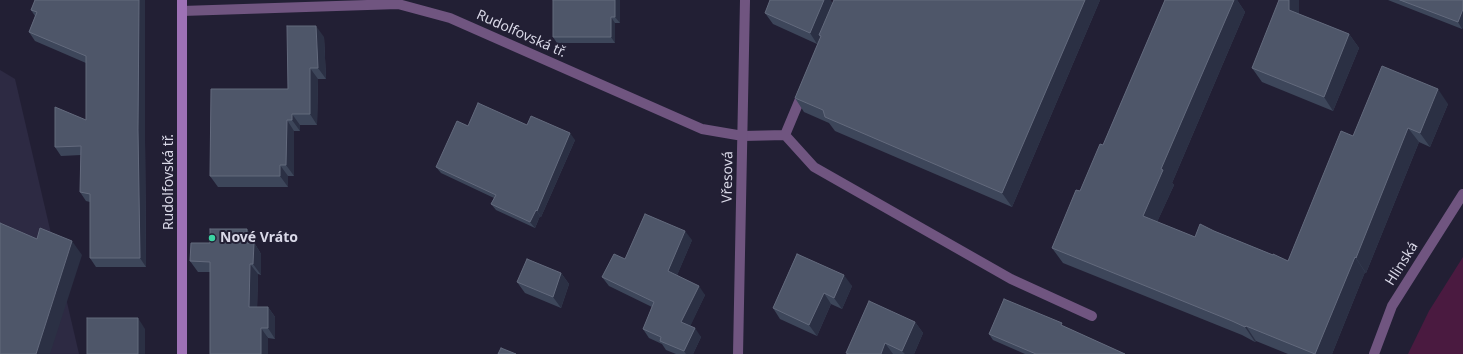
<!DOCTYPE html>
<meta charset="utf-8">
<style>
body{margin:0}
canvas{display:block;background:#221f34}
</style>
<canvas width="1463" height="354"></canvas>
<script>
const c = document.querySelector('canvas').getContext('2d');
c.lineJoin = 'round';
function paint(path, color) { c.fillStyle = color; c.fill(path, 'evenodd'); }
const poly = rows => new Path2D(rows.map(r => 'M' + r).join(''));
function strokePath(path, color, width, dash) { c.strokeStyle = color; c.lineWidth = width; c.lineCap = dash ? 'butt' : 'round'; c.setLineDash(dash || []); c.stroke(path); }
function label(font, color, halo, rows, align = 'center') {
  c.font = font + ' "Noto Sans",sans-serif'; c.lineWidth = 4; c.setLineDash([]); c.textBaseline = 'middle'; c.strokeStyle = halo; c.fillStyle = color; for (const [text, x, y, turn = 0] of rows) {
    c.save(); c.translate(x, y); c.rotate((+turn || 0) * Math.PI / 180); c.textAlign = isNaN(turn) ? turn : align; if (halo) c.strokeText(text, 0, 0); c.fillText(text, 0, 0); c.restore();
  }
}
const built = poly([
 [0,70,15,79,79,354,0,354]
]);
const green = poly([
 [1463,257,1463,354,1408,354,1429,311]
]);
const service = poly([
 [785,135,814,167,1011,279,1092,316],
 [743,136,785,135,803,92]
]);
const minor = poly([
 [182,11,398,4,450,18,702,129,743,136],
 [738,354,745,0]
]);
const tertiary = poly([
 [1374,354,1392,306,1463,194]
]);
const secondary = poly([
 [182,0,182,354]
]);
const wall = poly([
 [35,0,145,0,145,139,146,267,96,267,90,258,90,202,86,201,80,192,81,155,61,156,55,147,86,120,86,63,35,41,29,32,35,16,31,10],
 [620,0,620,23,615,23,615,43,557,43,553,37],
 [830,0,833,4,1100,0,1012,207,835,131,829,123,804,112,795,98,821,37,820,36,817,44,773,24,765,13],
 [1165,0,1237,0,1245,12,1172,183,1174,185,1157,222,1195,237,1214,231,1288,261,1353,136,1448,104,1430,147,1419,142,1366,273,1365,272,1332,354,1288,354,1256,341,1255,342,1242,335,1063,263,1052,248,1103,145],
 [1299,0,1299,14,1349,34,1359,48,1333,111,1262,82,1252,68],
 [1388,0,1463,0,1463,27,1462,29],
 [324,37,326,79,318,79,317,125,300,125,300,131,294,131,294,176,288,176,288,187,218,187,210,176,288,89],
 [527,125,575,140,541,217,540,216,535,228,496,210,491,204,494,198,441,173,436,167,468,126],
 [255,240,255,244,261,254,261,275,258,274,257,307,268,307,275,317,275,339,268,338,210,272,198,272,190,261,210,243],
 [692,240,677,275,705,295,690,326,701,337,693,354,676,354,666,350,662,344,649,338,643,329,652,307,609,286,602,277,625,259],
 [797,254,852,286,842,309,831,304,817,336,780,319,773,308],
 [561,273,569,284,561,308,525,293,517,282],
 [915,322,923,333,914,354,847,354,846,353],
 [1063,326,1125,354,1025,354,993,340,989,334]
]);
const shadedWall = poly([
 [139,0,145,0,145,139,146,267,140,258,138,130],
 [615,0,620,0,620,23,615,17],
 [824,0,830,0,834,5,819,35,820,36,817,44,810,33],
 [1085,0,1100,0,1012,207,1002,193],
 [1234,0,1237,0,1245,12,1172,183,1174,185,1153,231,1143,216,1161,169],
 [1289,0,1299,0,1299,24,1289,10],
 [1463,9,1463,27,1462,29,1458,22],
 [611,17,615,23,615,43,611,37],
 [316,26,324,37,326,79,318,68],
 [1349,34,1359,48,1333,111,1324,97],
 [310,68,318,79,317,125,310,114],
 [1438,89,1448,104,1430,147,1420,133],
 [292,114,300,125,300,131,292,120],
 [287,120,294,131,294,176,286,165],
 [1408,128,1419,142,1366,273,1356,258],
 [570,133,575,140,541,217,537,211],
 [280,165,288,176,288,187,280,176],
 [536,210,540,216,535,228,530,222],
 [247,229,255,240,255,244,261,254,261,275,253,264,247,243],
 [685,231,692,240,675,280,668,271],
 [72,241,82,255,50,354,36,354],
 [1355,257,1365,272,1332,354,1315,354],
 [250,264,258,274,257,318,249,307],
 [561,273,569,284,561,308,553,297],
 [844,275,852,286,842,309,834,298],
 [699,286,705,295,688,331,681,322],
 [824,293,831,304,817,336,809,325],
 [268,307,275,317,275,339,268,328],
 [138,318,145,329,145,354,138,354],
 [915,322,923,333,914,354,905,354,902,351],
 [1246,326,1256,341,1255,342,1245,327],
 [261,328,268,338,268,354,261,354],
 [695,328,701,337,693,354,686,354,684,351],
 [885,343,893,354,881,354]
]);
const building = poly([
 [35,0,139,0,138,130,140,258,90,258,90,194,80,192,81,146,55,147,55,107,86,120,86,56,29,32,37,12,31,10,35,0],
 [553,0,615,0,615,17,611,17,611,37,553,37,553,0],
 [770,0,824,0,810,33,765,13,770,0],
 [834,0,1085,0,1002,193,825,117,823,110,795,98,821,36,819,35,834,0],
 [1165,0,1234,0,1161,169,1163,170,1143,216,1195,237,1200,224,1214,231,1273,255,1273,254,1288,261,1341,131,1353,136,1382,66,1438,89,1420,133,1408,128,1356,258,1355,257,1315,354,1246,326,1245,327,1232,321,1052,248,1076,190,1080,191,1100,144,1103,145,1165,0],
 [1279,0,1289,0,1289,10,1349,34,1324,97,1252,68,1279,0],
 [1400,0,1463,0,1463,9,1458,22,1400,0],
 [287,26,316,26,318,68,310,68,310,114,292,114,292,120,287,120,286,165,280,165,280,176,210,176,211,89,288,89,287,26],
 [478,103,527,125,531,116,570,133,537,211,536,210,530,222,491,204,496,195,436,167,457,121,468,126,478,103],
 [645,214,685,231,668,271,699,286,681,322,695,328,684,351,660,341,661,337,643,329,654,302,602,277,614,254,625,259,645,214],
 [0,223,37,239,40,228,72,241,36,354,0,354,0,223],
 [210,229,247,229,247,243,254,243,253,264,250,264,249,307,268,307,268,328,261,328,261,354,210,354,210,262,190,261,191,243,210,243,210,229],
 [797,254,844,275,834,298,824,293,809,325,773,308,797,254],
 [527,259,561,273,553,297,517,282,527,259],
 [1004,299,1062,323,1061,325,1125,354,1036,354,989,334,1004,299],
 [869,301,915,322,902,351,885,343,881,354,849,354,846,353,869,301],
 [87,318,138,318,138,354,87,354,87,318],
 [501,348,516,354,498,354,501,348]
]);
const markers = [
 [212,238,4,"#3cd4a3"]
];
const streetNames = [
 ["Rudolfovská tř.",521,34,24],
 ["Vřesová",728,177,-89],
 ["Rudolfovská tř.",169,182,-90],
 ["Hlinská",1402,264,-58]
];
const poiNames = [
 ["Nové Vráto",220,238]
];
paint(built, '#2d2a43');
paint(green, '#4a1a40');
strokePath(service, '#705580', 10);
strokePath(minor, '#705580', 10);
strokePath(tertiary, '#705580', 10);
strokePath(secondary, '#9d71b5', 10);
paint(wall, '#3d465a');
paint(shadedWall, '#2b3044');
paint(building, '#4e5669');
strokePath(building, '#636a7d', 1);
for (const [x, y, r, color] of markers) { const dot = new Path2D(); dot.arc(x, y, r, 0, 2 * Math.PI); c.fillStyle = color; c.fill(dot); strokePath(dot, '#221f34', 1.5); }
label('14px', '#d9d8e7', '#221f34', streetNames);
label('bold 14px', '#d9d8e7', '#221f34', poiNames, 'left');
</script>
